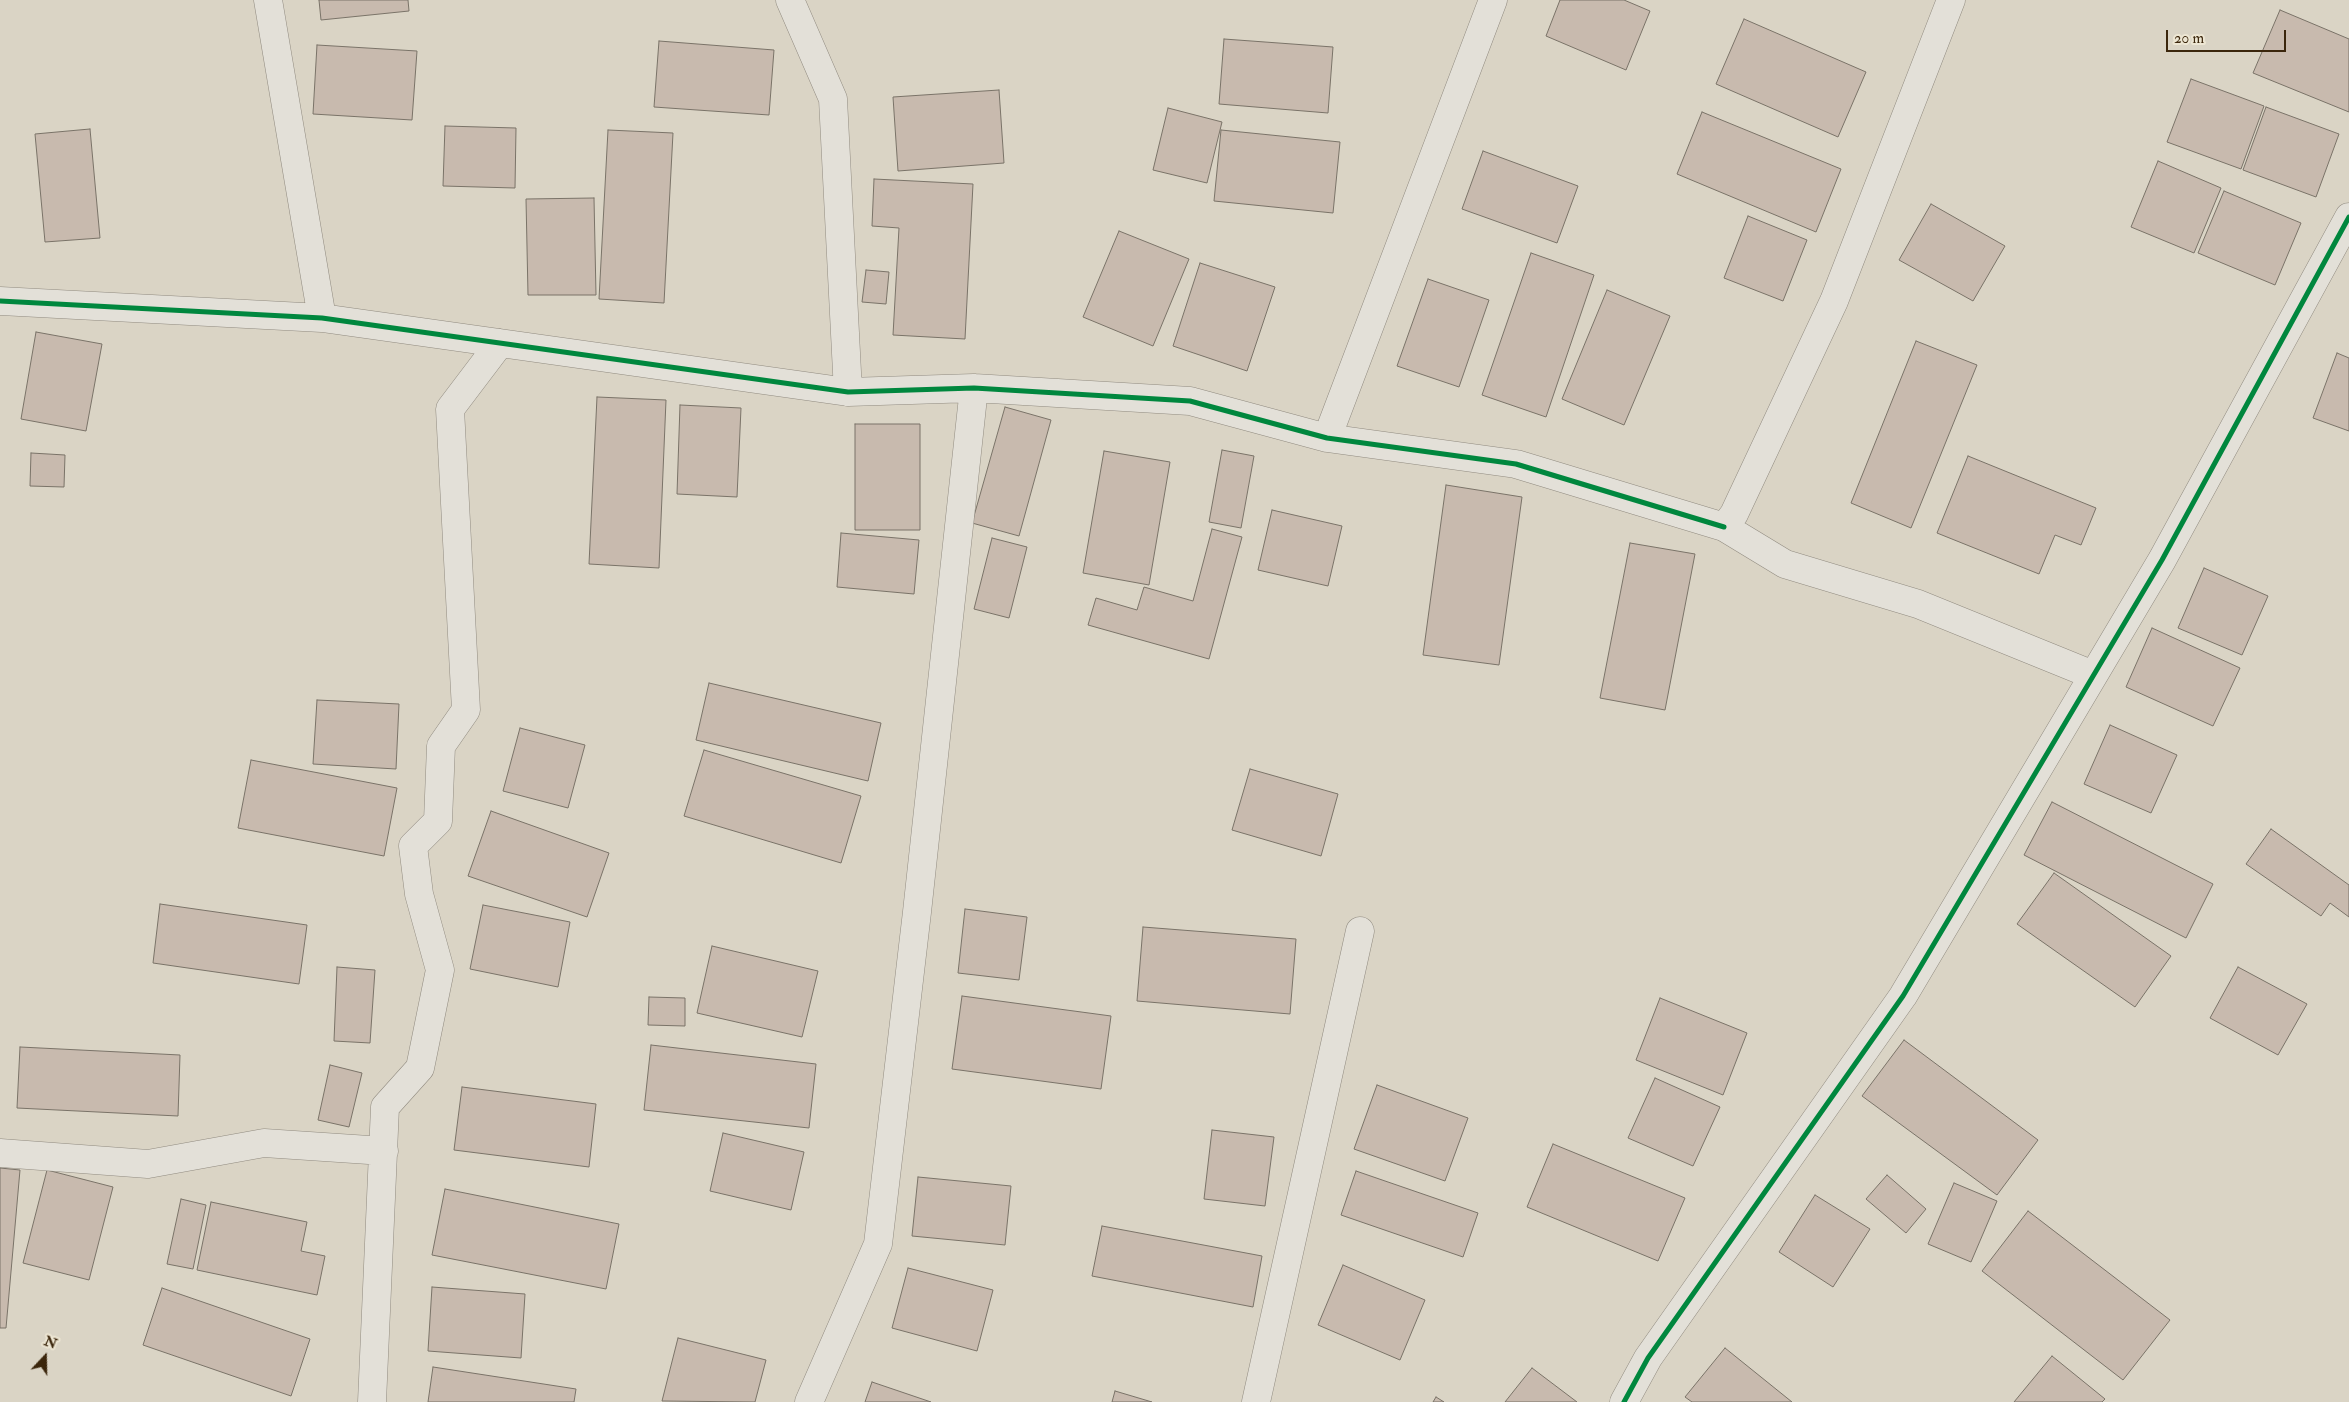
<!DOCTYPE html>
<style>
body{margin:0}
#map{position:relative;width:2349px;height:1402px;overflow:hidden;background:#dad4c5;font-family:"IM FELL Double Pica",serif}
canvas{display:block}
.north{position:absolute;left:20px;top:1332px;width:50px;height:50px;-webkit-text-stroke:4px #ede6d3;paint-order:stroke;rotate:21deg;font-size:14px;font-weight:700;line-height:20px;text-align:center;color:#3b260c}
.north::after{content:'';display:block;margin:auto;width:18px;height:22px;background:#3b260c;clip-path:polygon(50% 0,100% 100%,50% 72%,0 100%)}
.scale{position:absolute;left:2166px;top:30px;width:120px;height:22px;box-sizing:border-box;border:2px solid #3b260c;border-top:0;padding-left:6px;font-size:15px;line-height:18px;white-space:nowrap;color:#3b260c;-webkit-text-stroke:4px #ede6d3;paint-order:stroke}
</style>
<div id="map">
<canvas width="2349" height="1402"></canvas>
<div class="north">N</div>
<div class="scale">20 m</div>
</div>
<script>
const c = document.querySelector('canvas').getContext('2d');
c.lineJoin = 'round';
function paint(path, color) { c.fillStyle = color; c.fill(path, 'evenodd'); }
const poly = rows => new Path2D(rows.map(r => 'M' + r).join(''));
function strokePath(path, color, width, dash) { c.strokeStyle = color; c.lineWidth = width; c.lineCap = dash ? 'butt' : 'round'; c.setLineDash(dash || []); c.stroke(path); }
const building = poly([
 [319,0,408,0,409,11,321,20,319,0],
 [1560,0,1624,0,1650,11,1626,70,1546,36,1560,0],
 [2280,10,2349,39,2349,112,2253,73,2280,10],
 [1744,19,1866,72,1838,137,1716,84,1744,19],
 [1224,39,1333,47,1328,113,1219,104,1224,39],
 [659,41,774,50,769,115,654,107,659,41],
 [317,45,417,51,412,120,313,114,317,45],
 [2191,79,2264,106,2241,169,2167,142,2191,79],
 [999,90,1004,163,898,171,893,97,999,90],
 [2266,107,2339,134,2316,197,2243,170,2266,107],
 [1168,108,1222,122,1207,183,1153,170,1168,108],
 [1702,112,1841,169,1816,232,1677,174,1702,112],
 [445,126,516,128,515,188,443,186,445,126],
 [90,129,100,238,45,242,35,134,90,129],
 [608,130,673,133,664,303,599,299,608,130],
 [1221,130,1340,142,1333,213,1214,201,1221,130],
 [1483,151,1578,186,1557,243,1462,209,1483,151],
 [2158,161,2221,188,2194,253,2131,227,2158,161],
 [874,179,973,184,965,339,893,335,899,228,872,226,874,179],
 [2224,191,2301,223,2275,285,2198,253,2224,191],
 [594,198,596,295,528,295,526,199,594,198],
 [1931,204,2005,246,1973,301,1899,260,1931,204],
 [1748,216,1807,240,1783,301,1724,278,1748,216],
 [1119,231,1189,259,1153,346,1083,317,1119,231],
 [1531,253,1594,275,1546,417,1482,395,1531,253],
 [1200,263,1275,287,1247,371,1173,346,1200,263],
 [866,270,889,272,886,304,862,302,866,270],
 [1428,279,1489,300,1459,387,1397,366,1428,279],
 [1607,290,1670,316,1624,425,1562,399,1607,290],
 [36,332,102,344,86,431,21,419,36,332],
 [1916,341,1977,365,1911,528,1851,503,1916,341],
 [2337,353,2349,358,2349,431,2313,418,2337,353],
 [597,397,666,400,659,568,589,564,597,397],
 [680,405,741,408,737,497,677,494,680,405],
 [1005,407,1051,420,1019,536,972,523,1005,407],
 [855,424,920,424,920,530,855,530,855,424],
 [1222,450,1254,456,1241,528,1209,522,1222,450],
 [1104,451,1170,462,1149,585,1083,573,1104,451],
 [31,453,65,455,64,487,30,486,31,453],
 [1968,456,2096,508,2081,545,2055,535,2039,574,1937,533,1968,456],
 [1446,485,1522,497,1499,665,1423,655,1446,485],
 [1272,510,1342,526,1328,586,1258,570,1272,510],
 [1212,529,1242,537,1209,659,1088,625,1096,598,1137,610,1144,587,1193,601,1212,529],
 [841,533,919,540,914,594,837,587,841,533],
 [992,538,1027,547,1009,618,974,609,992,538],
 [1630,543,1695,554,1665,710,1600,698,1630,543],
 [2204,568,2268,596,2242,655,2178,628,2204,568],
 [2152,628,2240,668,2213,726,2126,687,2152,628],
 [709,683,881,723,868,781,696,740,709,683],
 [317,700,399,704,396,769,313,764,317,700],
 [2110,725,2177,755,2151,813,2084,784,2110,725],
 [520,728,585,745,568,808,503,791,520,728],
 [704,750,861,796,841,863,684,816,704,750],
 [251,760,397,788,384,856,238,828,251,760],
 [1250,769,1338,794,1321,856,1232,830,1250,769],
 [2052,802,2213,884,2186,938,2024,855,2052,802],
 [491,811,609,853,587,917,468,876,491,811],
 [2271,829,2349,885,2349,917,2330,903,2321,916,2246,864,2271,829],
 [2054,873,2171,956,2135,1007,2017,924,2054,873],
 [160,904,307,925,299,984,153,963,160,904],
 [483,905,570,922,558,987,470,969,483,905],
 [965,909,1027,917,1019,980,958,973,965,909],
 [1143,927,1296,939,1290,1014,1137,1001,1143,927],
 [712,946,818,971,802,1037,697,1013,712,946],
 [337,967,375,970,370,1043,334,1041,337,967],
 [2238,967,2307,1004,2278,1055,2210,1018,2238,967],
 [962,996,1111,1016,1101,1089,952,1069,962,996],
 [649,997,685,998,685,1026,648,1025,649,997],
 [1660,998,1747,1033,1723,1095,1636,1060,1660,998],
 [1904,1040,2038,1140,1997,1195,1862,1096,1904,1040],
 [651,1045,816,1064,809,1128,644,1110,651,1045],
 [20,1047,180,1055,178,1116,17,1108,20,1047],
 [330,1065,362,1073,349,1127,318,1120,330,1065],
 [1655,1078,1720,1107,1693,1166,1628,1138,1655,1078],
 [1377,1085,1468,1118,1445,1181,1354,1149,1377,1085],
 [462,1087,596,1104,589,1167,454,1150,462,1087],
 [1212,1130,1274,1137,1265,1206,1204,1199,1212,1130],
 [723,1133,804,1152,791,1210,710,1191,723,1133],
 [1553,1144,1685,1198,1658,1261,1527,1207,1553,1144],
 [0,1168,20,1170,6,1328,0,1328,0,1168],
 [47,1170,113,1187,89,1280,23,1263,47,1170],
 [1356,1171,1478,1213,1463,1257,1341,1215,1356,1171],
 [1887,1175,1926,1209,1906,1233,1866,1199,1887,1175],
 [918,1177,1011,1186,1005,1245,912,1236,918,1177],
 [1954,1183,1997,1201,1971,1262,1928,1244,1954,1183],
 [445,1189,619,1224,606,1289,432,1255,445,1189],
 [1815,1195,1870,1229,1833,1287,1779,1252,1815,1195],
 [181,1199,206,1205,193,1269,167,1264,181,1199],
 [211,1202,307,1222,301,1251,325,1256,317,1295,197,1270,211,1202],
 [2028,1211,2170,1320,2123,1380,1982,1271,2028,1211],
 [1102,1226,1262,1256,1253,1307,1092,1276,1102,1226],
 [1343,1265,1425,1300,1400,1360,1318,1325,1343,1265],
 [908,1268,993,1290,977,1351,892,1328,908,1268],
 [432,1287,525,1294,521,1358,428,1351,432,1287],
 [162,1288,310,1339,291,1396,143,1345,162,1288],
 [678,1338,766,1360,755,1402,662,1401,678,1338],
 [1725,1348,1792,1402,1692,1402,1685,1397,1725,1348],
 [2052,1356,2105,1399,2102,1402,2014,1402,2052,1356],
 [433,1367,576,1389,574,1402,428,1402,433,1367],
 [1532,1368,1577,1402,1505,1402,1532,1368],
 [872,1382,931,1402,865,1402,872,1382],
 [1115,1391,1152,1402,1112,1402,1115,1391],
 [1436,1397,1444,1402,1433,1402,1436,1397]
]);
const minor = poly([
 [268,0,322,318],
 [790,0,833,99,848,392],
 [1951,0,1834,301,1734,514,1724,527,1785,564,1918,604,2093,675],
 [0,301,322,318,848,392,974,388,1190,401,1327,438,1516,464,1724,527],
 [1327,438,1493,0],
 [0,1153,148,1164,264,1143,384,1151],
 [372,1402,385,1107,420,1068,440,970,419,894,413,846,438,821,441,746,466,710,450,409,500,343],
 [809,1402,878,1244,917,912,974,388],
 [1256,1402,1360,931],
 [1624,1402,1648,1358,1903,996,2162,560,2349,217]
]);
const cycleway = poly([
 [0,301,322,318,848,392,974,388,1190,401,1327,438,1516,464,1724,527],
 [1624,1402,1648,1358,1903,996,2162,560,2349,217]
]);
paint(building, '#c8baae');
strokePath(building, '#7a7368', 1);
strokePath(minor, '#918b80', 29);
strokePath(minor, '#e3e0d8', 28);
strokePath(cycleway, '#00873e', 5);
</script>
